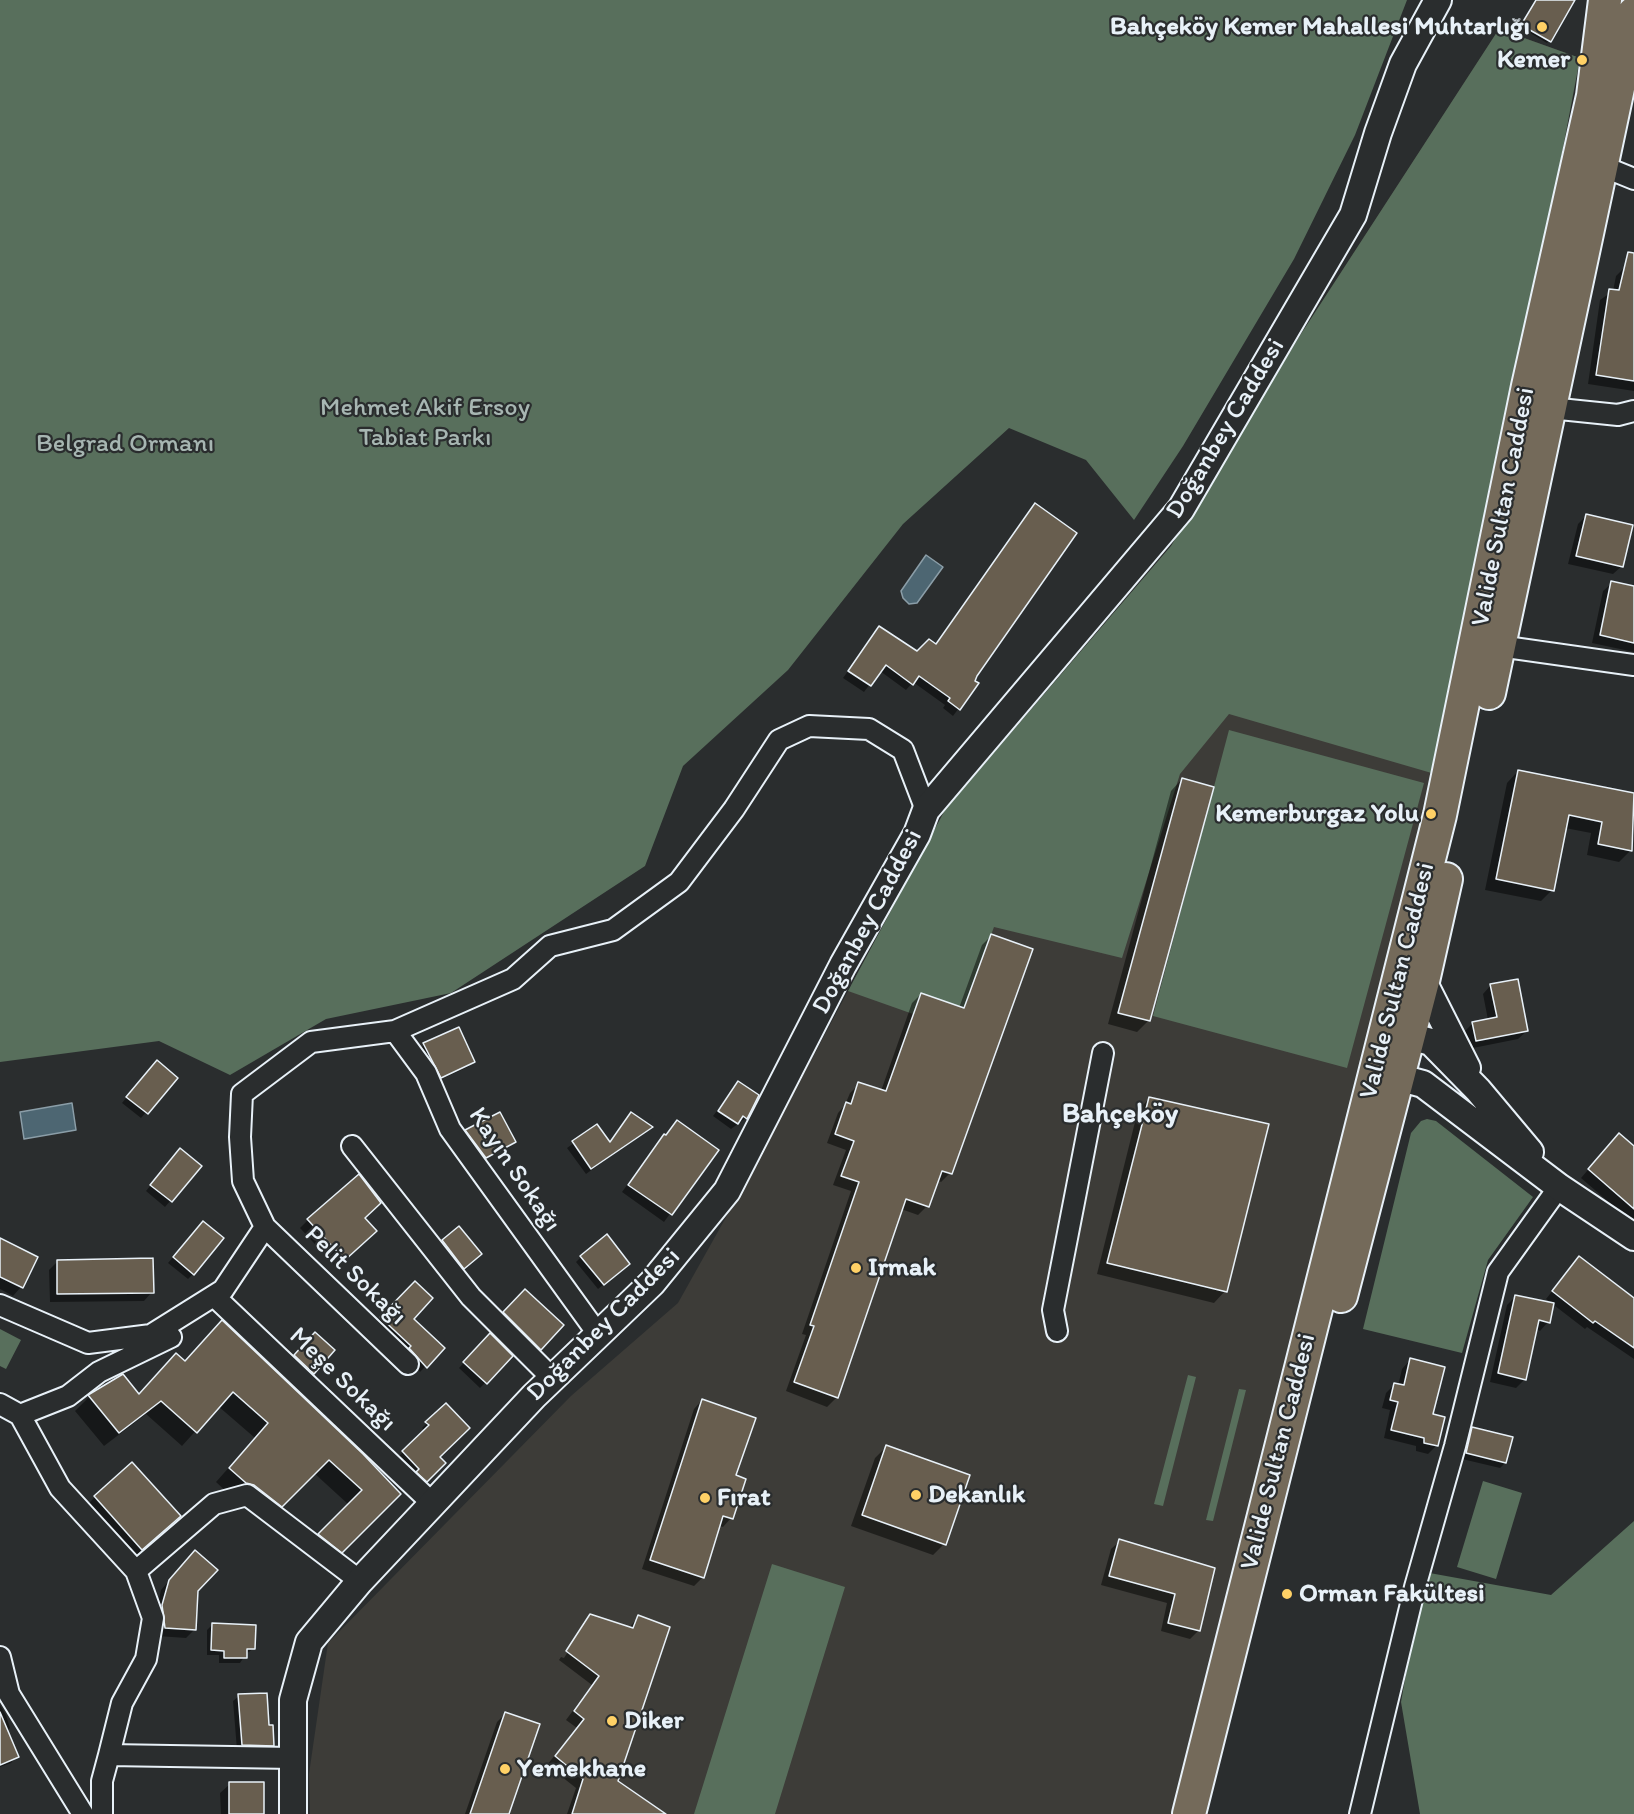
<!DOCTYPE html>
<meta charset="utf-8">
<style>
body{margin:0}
canvas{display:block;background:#2a2d2e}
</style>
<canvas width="1634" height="1814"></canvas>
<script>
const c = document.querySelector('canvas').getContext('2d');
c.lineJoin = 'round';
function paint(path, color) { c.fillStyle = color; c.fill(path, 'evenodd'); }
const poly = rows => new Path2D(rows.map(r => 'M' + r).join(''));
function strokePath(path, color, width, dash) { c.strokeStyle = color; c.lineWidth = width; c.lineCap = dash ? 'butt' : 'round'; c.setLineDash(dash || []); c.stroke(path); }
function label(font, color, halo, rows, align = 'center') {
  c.font = font + ' Itim,sans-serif'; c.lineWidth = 4.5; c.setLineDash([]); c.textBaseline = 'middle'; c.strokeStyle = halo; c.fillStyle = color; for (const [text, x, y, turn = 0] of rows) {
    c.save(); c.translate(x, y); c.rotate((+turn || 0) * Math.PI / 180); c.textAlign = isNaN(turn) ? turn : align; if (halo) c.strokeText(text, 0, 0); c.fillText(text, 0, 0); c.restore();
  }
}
const built = poly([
 [1499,29,1580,58,1469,643,1180,1814,310,1814,309,1774,328,1643,571,1396,678,1303,748,1178,945,810,1171,546,1301,334]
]);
const green = poly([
 [0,0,1407,0,1355,135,1294,259,1183,446,1134,520,1086,460,1009,428,903,524,788,670,683,766,645,866,451,993,326,1019,230,1075,159,1041,0,1062],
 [1499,29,1580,58,1469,643,1435,774,1229,714,1180,774,1122,958,994,927,964,1008,921,993,913,1014,848,991,945,810,1171,546,1301,334],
 [1229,730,1424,783,1347,1068,1153,1016],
 [1427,1119,1436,1121,1533,1197,1488,1260,1462,1353,1363,1329,1411,1133,1421,1121],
 [0,1329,21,1340,6,1369,0,1366],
 [1188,1375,1196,1377,1163,1506,1154,1504],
 [1239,1389,1246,1390,1213,1521,1206,1520],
 [1483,1481,1522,1493,1496,1579,1457,1567],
 [1634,1521,1634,1814,1420,1814,1401,1702,1424,1572,1551,1595],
 [772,1564,845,1587,775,1814,694,1814]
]);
const water = poly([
 [926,555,943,567,917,603,909,604,903,598,901,591,926,555],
 [72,1103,76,1130,24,1139,20,1112,72,1103]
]);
const shadow = poly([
 [1536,0,1574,0,1547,43,1520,27],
 [1625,267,1634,269,1634,391,1588,384,1600,300,1613,291,1616,276],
 [1035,505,973,681,977,684,953,716,943,708,945,705,913,682,906,690,880,671,864,692,843,678,879,628,917,653,935,645],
 [1586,516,1622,566,1613,574,1568,564,1578,524],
 [1612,583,1634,588,1634,652,1592,643,1603,591],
 [1518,771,1634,794,1634,835,1631,850,1619,862,1587,855,1591,833,1565,828,1552,890,1541,901,1485,890,1507,783],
 [1182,779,1149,1020,1137,1032,1108,1024,1171,791],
 [991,936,950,1173,941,1182,937,1180,927,1206,918,1215,901,1209,836,1398,827,1407,786,1391,806,1335,802,1334,851,1191,833,1185,846,1150,827,1143,838,1113,845,1105,850,1093,859,1084,881,1091,912,1003,921,994,959,1008,982,945],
 [1491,985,1527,1031,1518,1039,1468,1049,1465,1031,1473,1023,1488,1020,1483,994],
 [458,1029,473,1062,468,1067,435,1082,418,1050,424,1045],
 [151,1067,176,1078,141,1118,122,1103],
 [738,1083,746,1118,731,1129,713,1116],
 [1149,1099,1225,1291,1214,1303,1097,1274,1138,1110],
 [677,1122,716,1151,664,1222,622,1192,657,1143],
 [597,1126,609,1144,651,1127,586,1174,567,1148],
 [466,1131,514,1142,480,1162,461,1136],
 [1611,1143,1634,1148,1634,1224,1581,1178],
 [175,1155,200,1166,165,1207,146,1191],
 [363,1218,366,1239,336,1267,300,1228,308,1220],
 [198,1228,193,1274,188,1279,168,1263],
 [459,1228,475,1259,458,1273,437,1247],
 [0,1240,36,1258,21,1287,13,1296,0,1289],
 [581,1257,623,1269,598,1289,576,1262],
 [57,1262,152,1292,144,1301,50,1302,49,1270],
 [1573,1265,1634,1306,1634,1359,1587,1327,1585,1329,1546,1299],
 [415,1283,412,1319,443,1348,420,1372,376,1323],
 [1516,1296,1548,1322,1540,1331,1536,1329,1525,1379,1516,1388,1490,1382,1507,1305],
 [516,1299,561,1325,531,1357,496,1321],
 [222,1322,399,1494,327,1566,305,1549,349,1505,314,1473,267,1520,232,1497,216,1482,255,1438,218,1406,182,1446,146,1414,104,1446,75,1411,89,1397,138,1396,185,1362],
 [315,1334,333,1350,307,1378,290,1361],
 [490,1335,511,1356,480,1388,459,1368],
 [1410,1360,1431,1415,1437,1445,1428,1454,1416,1451,1416,1446,1384,1438,1390,1410,1382,1408,1386,1393,1394,1385,1398,1386,1402,1369],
 [702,1400,734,1476,731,1518,723,1527,719,1526,703,1577,694,1586,642,1569,694,1409],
 [446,1405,438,1458,444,1463,422,1485,416,1474,398,1457,425,1431,422,1428],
 [1473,1428,1505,1463,1500,1468,1462,1459,1467,1434],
 [886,1447,944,1544,933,1555,851,1526,875,1458],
 [95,1497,179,1516,124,1566,78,1514],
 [1120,1541,1181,1557,1199,1630,1190,1639,1161,1631,1167,1603,1101,1585,1111,1549],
 [187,1560,197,1590,195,1629,186,1638,157,1636,155,1618,161,1590],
 [590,1616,629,1628,638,1617,616,1782,648,1814,567,1814,576,1788,547,1765,577,1728,566,1720,592,1685,559,1660,561,1657,564,1658,586,1623,583,1623],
 [213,1624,253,1649,246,1654,240,1663,219,1663,219,1655,207,1655,207,1630],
 [239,1696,267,1727,272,1745,267,1750,237,1750,233,1701],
 [0,1705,6,1715,10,1728,7,1731,17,1756,11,1763,0,1767],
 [505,1714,508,1814,465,1814,497,1722],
 [230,1784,263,1814,221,1814,220,1793]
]);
const building = poly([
 [1536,0,1575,0,1551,42,1521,25,1536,0],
 [1628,252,1634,253,1634,381,1596,375,1609,289,1619,290,1628,252],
 [1035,503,1077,533,977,676,975,681,979,683,960,710,948,701,950,698,919,676,913,685,886,665,871,686,848,671,879,626,917,651,929,639,936,644,1035,503],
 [1586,514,1633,525,1623,567,1576,556,1586,514],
 [1611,581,1634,586,1634,643,1600,635,1611,581],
 [1518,770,1634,793,1632,851,1598,844,1602,822,1569,815,1554,891,1496,879,1518,770],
 [1182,778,1214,787,1150,1021,1118,1013,1182,778],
 [991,934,1033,949,952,1174,942,1171,929,1207,906,1199,838,1398,794,1382,814,1326,810,1325,859,1182,841,1176,854,1141,835,1134,846,1102,851,1104,858,1082,886,1091,921,993,964,1008,991,934],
 [1518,979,1528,1031,1476,1041,1472,1022,1497,1017,1490,984,1518,979],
 [459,1027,475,1062,441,1078,423,1043,459,1027],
 [157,1060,178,1078,148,1114,126,1097,157,1060],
 [738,1081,759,1095,747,1119,743,1116,738,1124,718,1111,738,1081],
 [1149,1097,1269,1124,1227,1292,1107,1263,1149,1097],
 [500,1112,516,1142,486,1158,465,1130,500,1112],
 [631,1112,653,1127,591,1169,572,1141,597,1124,610,1142,631,1112],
 [677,1120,719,1150,672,1215,628,1185,664,1134,666,1135,677,1120],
 [1619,1133,1634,1146,1634,1209,1588,1169,1619,1133],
 [180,1148,202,1166,172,1202,150,1185,180,1148],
 [359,1174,381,1203,365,1218,377,1231,345,1260,307,1219,359,1174],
 [203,1221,224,1238,194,1275,173,1257,203,1221],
 [459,1226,482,1254,464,1269,442,1240,459,1226],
 [607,1234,630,1264,604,1285,580,1256,607,1234],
 [0,1238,38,1257,23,1288,0,1277,0,1238],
 [1579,1256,1634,1298,1634,1348,1595,1321,1593,1323,1552,1291,1579,1256],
 [153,1258,154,1293,57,1294,57,1260,153,1258],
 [415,1281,433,1298,414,1319,445,1348,427,1368,409,1348,411,1346,380,1317,415,1281],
 [525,1289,564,1325,541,1350,503,1312,525,1289],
 [1515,1295,1554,1303,1550,1323,1539,1320,1526,1380,1498,1373,1515,1295],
 [222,1320,363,1454,401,1494,342,1553,318,1534,362,1490,329,1460,282,1507,254,1485,246,1483,229,1468,268,1423,233,1392,197,1433,161,1401,119,1433,88,1395,123,1374,139,1394,176,1353,185,1361,222,1320],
 [315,1332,335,1350,314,1374,294,1355,315,1332],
 [490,1333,513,1356,487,1384,463,1362,490,1333],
 [1410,1358,1445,1367,1433,1414,1445,1417,1438,1446,1424,1443,1424,1438,1391,1430,1398,1402,1390,1400,1394,1383,1404,1385,1410,1358],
 [702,1399,756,1418,736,1475,746,1479,733,1519,723,1516,704,1578,650,1560,702,1399],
 [446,1403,470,1428,440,1457,446,1463,427,1482,416,1472,419,1469,402,1451,429,1425,425,1422,446,1403],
 [1472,1427,1513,1437,1506,1463,1466,1453,1472,1427],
 [886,1445,970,1475,946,1545,862,1515,886,1445],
 [132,1462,181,1516,142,1550,94,1496,132,1462],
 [1119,1539,1215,1568,1200,1631,1168,1623,1175,1594,1109,1576,1119,1539],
 [195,1550,218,1570,198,1591,196,1630,165,1628,162,1605,169,1580,195,1550],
 [590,1614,633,1628,638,1615,670,1627,618,1781,666,1814,572,1814,583,1779,555,1756,584,1719,574,1711,599,1676,566,1651,590,1614],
 [212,1623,256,1625,255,1649,247,1649,247,1658,224,1658,224,1651,211,1650,212,1623],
 [267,1693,269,1725,273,1725,274,1746,242,1745,238,1694,267,1693],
 [0,1712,19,1757,0,1765,0,1712],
 [505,1712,540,1724,509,1814,470,1814,505,1712],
 [229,1782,264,1782,264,1814,229,1814,229,1782]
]);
const minor = poly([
 [1602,166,1634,179],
 [1550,408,1618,415,1634,411],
 [1499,646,1634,665],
 [395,1031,426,1073,450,1129,598,1334],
 [352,1146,471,1297,552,1378],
 [265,1227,408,1364],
 [214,1296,433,1504],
 [0,1305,88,1343,151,1335,223,1290,265,1227,243,1181,240,1137,242,1094,311,1042,395,1031,513,979,550,946,613,930,679,882,734,809,779,740,809,726,869,729,903,750,926,810],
 [1057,1331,1053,1310,1103,1053],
 [0,1404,20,1415,60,1488,136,1571,153,1618,146,1659,122,1703,109,1755,102,1781,102,1814],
 [20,1415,68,1396,99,1372,171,1337],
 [136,1571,214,1504,247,1495,360,1581],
 [0,1657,9,1694,83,1814],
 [109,1755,293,1758],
 [1360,1814,1415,1587,1455,1446,1498,1272,1559,1187]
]);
const tertiary = poly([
 [1423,981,1467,1068],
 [1390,1042,1409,1036,1431,1042,1478,1090,1530,1152],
 [1397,1077,1423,1084,1559,1187,1634,1237],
 [293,1814,293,1700,309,1642,360,1581,534,1396,652,1283,727,1191,843,965,917,834,926,810,1181,509,1353,215,1378,133,1403,64,1438,0]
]);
const primary = poly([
 [1489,693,1634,13],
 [1341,1296,1423,981,1446,879],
 [1189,1814,1440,815,1528,386,1593,96,1605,0]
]);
const markers = [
 [1542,27,6,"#ffd166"],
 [1582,60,6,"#ffd166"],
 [1431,814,6,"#ffd166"],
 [856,1268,6,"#ffd166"],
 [916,1495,6,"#ffd166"],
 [705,1498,6,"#ffd166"],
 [1287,1594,6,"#ffd166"],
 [612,1721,6,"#ffd166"],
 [505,1769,6,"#ffd166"]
];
const poiNames = [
 ["Bahçeköy Kemer Mahallesi Muhtarlığı",1530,27,"right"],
 ["Kemer",1570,60,"right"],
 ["Kemerburgaz Yolu",1419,814,"right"],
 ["Irmak",868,1268],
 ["Dekanlık",928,1495],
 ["Fırat",717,1498],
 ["Orman Fakültesi",1299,1594],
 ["Diker",624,1721],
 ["Yemekhane",517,1769]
];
const parkNames = [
 ["Mehmet Akif Ersoy",425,408],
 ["Tabiat Parkı",425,438],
 ["Belgrad Ormanı",125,444]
];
const streetNames = [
 ["Doğanbey Caddesi",1226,429,-59],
 ["Valide Sultan Caddesi",1504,507,-79],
 ["Doğanbey Caddesi",868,922,-62],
 ["Valide Sultan Caddesi",1398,981,-76],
 ["Kayın Sokağı",514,1170,56],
 ["Pelit Sokağı",355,1276,44],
 ["Doğanbey Caddesi",604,1325,-45],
 ["Meşe Sokağı",342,1380,44],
 ["Valide Sultan Caddesi",1279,1452,-76]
];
const quarterNames = [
 ["Bahçeköy",1120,1115]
];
paint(built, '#3d3c38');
paint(green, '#586f5c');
paint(water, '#4d6672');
strokePath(water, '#8b9ea8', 1.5);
paint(shadow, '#0007');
paint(building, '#685e4f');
strokePath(building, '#e8f1f8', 1.5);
strokePath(minor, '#e8f1f8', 24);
strokePath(tertiary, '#e8f1f8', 30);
strokePath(primary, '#e8f1f8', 36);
strokePath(minor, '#2a2d2e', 20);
strokePath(tertiary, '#2a2d2e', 26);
strokePath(primary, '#746a5a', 32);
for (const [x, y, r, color] of markers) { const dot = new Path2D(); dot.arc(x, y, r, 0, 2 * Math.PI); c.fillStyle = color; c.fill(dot); strokePath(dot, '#2a2d2e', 2); }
label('bold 26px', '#e8f1f8', '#2a2d2e', poiNames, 'left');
label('26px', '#a7b6b2', '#2a2d2e', parkNames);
label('26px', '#e8f1f8', '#2a2d2e', streetNames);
label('bold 28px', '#e8f1f8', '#2a2d2e', quarterNames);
</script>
